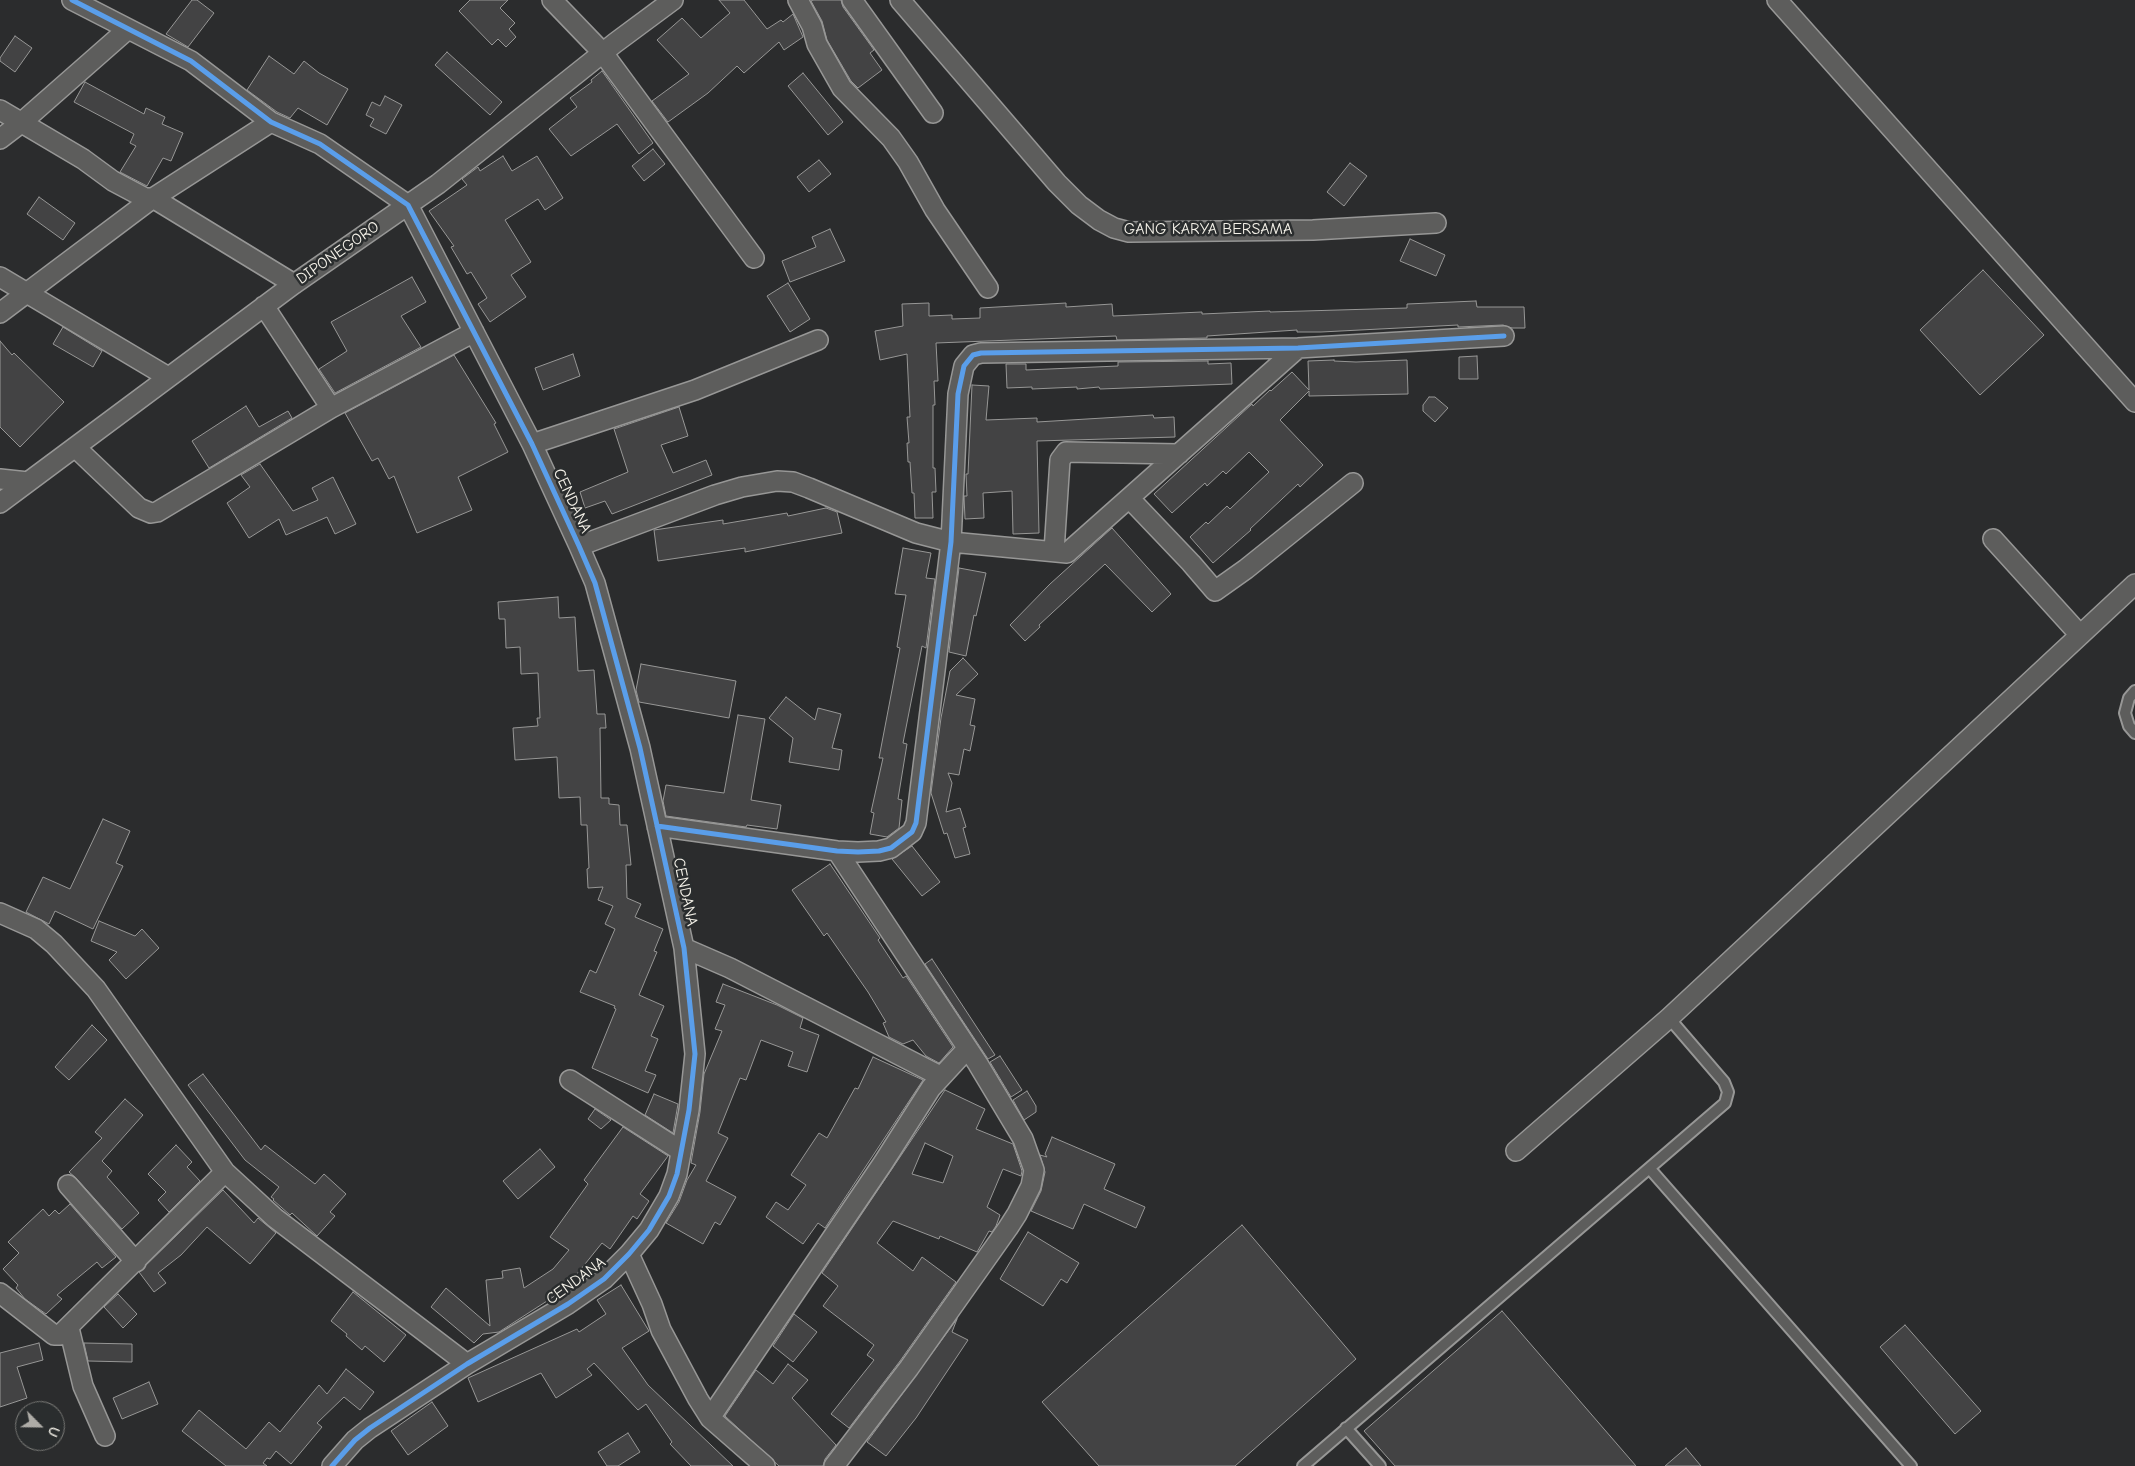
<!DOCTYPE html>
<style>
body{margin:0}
#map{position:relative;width:2135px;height:1466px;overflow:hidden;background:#2b2c2d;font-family:"Comic Neue",sans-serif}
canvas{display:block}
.north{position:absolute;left:15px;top:1401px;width:50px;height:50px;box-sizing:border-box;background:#2a2d2e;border:1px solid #7b7b78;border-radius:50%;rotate:113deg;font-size:14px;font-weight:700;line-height:20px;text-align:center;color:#f4f1e8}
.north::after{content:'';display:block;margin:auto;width:18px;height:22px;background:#aeaca7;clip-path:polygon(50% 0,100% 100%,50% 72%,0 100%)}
</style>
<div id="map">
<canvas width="2135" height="1466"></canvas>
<div class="north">U</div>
</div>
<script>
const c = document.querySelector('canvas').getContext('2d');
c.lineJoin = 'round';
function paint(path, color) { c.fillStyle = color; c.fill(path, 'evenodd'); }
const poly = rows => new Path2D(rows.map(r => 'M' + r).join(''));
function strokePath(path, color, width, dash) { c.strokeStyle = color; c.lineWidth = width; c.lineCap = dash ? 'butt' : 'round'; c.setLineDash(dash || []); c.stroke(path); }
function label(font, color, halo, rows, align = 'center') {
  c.font = font + ' "Comic Neue",sans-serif'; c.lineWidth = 5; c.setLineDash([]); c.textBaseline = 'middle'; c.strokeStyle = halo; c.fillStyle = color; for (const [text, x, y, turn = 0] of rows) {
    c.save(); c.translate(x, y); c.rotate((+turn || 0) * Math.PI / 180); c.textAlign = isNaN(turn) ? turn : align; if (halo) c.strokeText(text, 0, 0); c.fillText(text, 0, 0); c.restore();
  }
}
const building = poly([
 [192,0,197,0,214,13,188,47,166,34,192,0],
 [470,0,508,0,500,8,515,23,509,29,516,37,506,47,498,39,492,45,459,11,470,0],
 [719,0,744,0,767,29,781,20,783,22,793,14,803,37,784,50,779,42,744,73,737,66,708,93,668,122,652,101,689,74,657,40,682,18,701,38,730,13,719,0],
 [813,0,841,0,843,7,874,50,870,53,882,70,858,88,851,81,827,40,822,21,811,1,813,0],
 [15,36,32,48,15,72,0,61,0,58,15,36],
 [447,52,502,102,490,115,435,65,447,52],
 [269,56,294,74,304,61,319,73,348,89,327,125,298,108,290,118,277,112,247,90,269,56],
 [602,71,653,143,639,154,617,124,571,156,549,129,577,107,570,98,592,82,591,80,602,71],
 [803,73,843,122,828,135,788,86,803,73],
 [85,82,144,114,146,108,165,117,162,124,183,133,171,161,163,158,147,186,120,172,136,146,130,143,134,134,74,102,85,82],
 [385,96,402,105,386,134,370,126,374,119,366,115,372,102,380,106,385,96],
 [653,149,665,164,644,181,632,166,653,149],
 [503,156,512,171,537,156,563,198,545,210,538,199,505,220,531,262,511,275,526,297,490,322,478,304,487,298,471,272,467,274,451,247,454,246,429,211,467,185,462,179,478,167,480,171,503,156],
 [819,160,831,174,809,192,797,177,819,160],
 [1350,163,1367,176,1344,206,1327,192,1350,163],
 [39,197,75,223,63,240,27,214,39,197],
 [830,229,845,261,790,282,782,261,816,247,812,237,830,229],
 [1410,239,1445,255,1436,276,1400,261,1410,239],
 [1983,270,2044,335,1980,395,1920,330,1983,270],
 [412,277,426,302,401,316,421,347,335,393,319,369,347,351,331,322,412,277],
 [788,283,810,319,790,332,767,296,788,283],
 [1476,301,1477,307,1524,307,1525,328,1512,328,1503,325,1458,327,1458,325,1321,332,1297,332,1297,330,1207,336,1207,338,1117,340,1116,336,936,343,938,381,934,381,935,405,933,405,933,468,935,468,936,492,932,492,933,518,915,518,914,493,912,493,910,462,908,462,907,443,909,443,907,417,910,417,907,354,880,360,875,331,903,326,902,304,929,303,929,316,952,315,952,319,980,318,980,308,1066,303,1066,307,1112,304,1113,316,1202,312,1202,314,1270,311,1270,312,1407,308,1407,304,1476,301],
 [63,327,102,351,93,367,53,344,63,327],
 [0,341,12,355,14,353,64,402,20,447,0,427,0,341],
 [573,354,580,376,543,390,535,368,573,354],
 [454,355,496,423,494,424,508,452,458,477,472,510,417,533,394,476,389,479,378,458,372,461,345,413,454,355],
 [1477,356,1478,379,1459,379,1459,357,1477,356],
 [1334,360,1334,361,1356,362,1407,360,1408,394,1309,396,1309,391,1280,420,1323,465,1300,487,1298,484,1250,529,1251,530,1213,563,1190,537,1206,522,1208,524,1227,506,1230,509,1269,472,1249,452,1226,474,1223,471,1207,486,1205,483,1172,513,1154,494,1252,404,1253,406,1270,390,1271,391,1292,372,1309,390,1308,361,1334,360],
 [1208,361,1208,364,1231,363,1232,384,1100,389,1099,387,1077,389,1077,387,1032,389,1032,387,1007,388,1006,364,1026,364,1026,370,1118,366,1118,362,1208,361],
 [972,385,989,386,986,420,1037,418,1037,422,1153,415,1154,418,1174,417,1175,437,1037,441,1039,533,1013,534,1012,491,983,493,984,518,965,519,964,496,967,496,966,474,968,474,972,385],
 [1429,397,1435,397,1448,408,1435,422,1423,411,1423,405,1429,397],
 [246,406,259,427,288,411,292,418,209,468,192,441,246,406],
 [679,407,688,436,661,445,673,473,706,460,712,475,612,514,605,501,585,508,580,492,628,472,614,429,679,407],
 [260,464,293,511,318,500,312,488,333,477,356,524,335,534,327,517,286,535,279,519,249,538,227,503,250,487,241,475,260,464],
 [826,508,837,512,842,533,745,552,745,548,658,561,654,530,723,520,723,524,787,513,788,516,826,508],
 [1112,528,1171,594,1152,612,1105,564,1039,625,1040,627,1025,641,1010,625,1050,584,1112,528],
 [903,548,931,553,926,578,935,579,926,648,922,646,903,743,907,744,898,799,902,800,899,828,887,837,870,834,874,813,871,812,883,758,879,758,900,648,897,647,906,595,895,594,903,548],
 [959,568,986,573,976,616,974,615,966,656,949,652,959,568],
 [558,597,559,618,575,617,578,671,594,670,597,714,605,714,606,728,600,728,601,798,609,798,609,804,619,805,620,825,627,825,631,865,626,865,627,898,641,904,635,917,663,929,654,951,657,952,639,995,664,1006,651,1036,658,1039,645,1071,656,1075,648,1093,592,1068,616,1009,614,1008,615,1006,580,992,590,970,596,973,615,929,605,924,613,906,598,900,603,887,588,888,587,869,589,868,587,825,581,825,580,797,559,798,557,757,515,760,513,728,538,726,537,718,540,718,538,673,521,674,520,647,506,648,505,619,499,619,498,602,558,597],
 [963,658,978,674,956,695,975,699,970,725,975,726,970,751,964,749,959,775,948,773,952,783,946,812,960,808,966,827,963,828,970,854,955,858,947,833,944,834,931,793,941,718,950,671,963,658],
 [641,664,736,681,729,718,639,702,636,690,641,664],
 [786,697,815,720,818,708,841,714,832,748,842,750,839,770,789,762,793,738,769,718,786,697],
 [738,715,765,719,751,800,781,805,777,829,747,825,746,827,666,816,663,801,666,785,724,793,738,715],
 [103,819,130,831,116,863,123,866,93,929,55,911,49,924,26,912,43,877,70,889,103,819],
 [912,846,940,882,922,896,892,859,912,846],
 [830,864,880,938,878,940,903,978,906,976,953,1047,939,1063,926,1056,913,1040,903,1044,889,1037,883,1023,886,1022,868,992,827,933,824,936,792,890,830,864],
 [99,921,135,936,142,929,159,948,126,979,109,960,117,952,91,941,99,921],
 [932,959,995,1055,988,1059,925,964,932,959],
 [723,984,777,1005,803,1018,800,1028,819,1035,807,1072,788,1066,793,1052,761,1040,746,1080,740,1078,718,1133,728,1138,706,1181,736,1197,720,1225,715,1222,703,1244,666,1223,679,1202,687,1180,696,1165,691,1163,700,1112,704,1074,722,1031,715,1029,725,1005,716,1002,723,984],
 [92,1025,107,1040,69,1080,55,1067,92,1025],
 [1000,1056,1022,1090,1011,1097,990,1062,1000,1056],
 [873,1057,923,1080,825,1228,818,1223,803,1244,766,1217,776,1202,788,1210,806,1185,791,1175,819,1133,827,1138,855,1088,858,1089,873,1057],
 [203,1074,261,1150,265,1145,315,1184,324,1174,346,1194,330,1212,335,1216,317,1236,292,1213,290,1215,273,1200,274,1199,271,1197,279,1187,245,1160,188,1085,203,1074],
 [945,1090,985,1109,976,1129,1013,1144,1022,1171,1021,1176,1003,1169,987,1207,1000,1215,996,1226,992,1232,989,1231,977,1252,940,1236,939,1239,893,1221,877,1243,913,1271,922,1257,956,1282,900,1361,849,1428,831,1414,874,1360,867,1355,874,1345,823,1306,838,1286,822,1273,945,1090],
 [925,1143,953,1156,943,1183,912,1174,925,1143],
 [1027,1091,1036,1106,1036,1112,1024,1120,1013,1100,1027,1091],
 [654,1094,678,1104,673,1133,645,1115,654,1094],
 [125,1099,143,1115,102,1161,112,1171,107,1177,139,1213,122,1229,76,1178,69,1172,102,1138,95,1132,125,1099],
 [595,1109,611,1120,601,1129,588,1119,595,1109],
 [623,1127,668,1156,640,1194,649,1201,637,1219,633,1216,610,1249,602,1243,564,1290,499,1332,483,1334,474,1343,431,1307,446,1288,490,1326,486,1280,503,1278,502,1271,520,1268,524,1288,553,1269,569,1250,550,1237,588,1184,584,1180,623,1127],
 [1052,1137,1115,1164,1104,1189,1145,1207,1136,1228,1084,1204,1073,1229,1031,1211,1041,1191,1045,1172,1040,1155,1047,1157,1045,1154,1052,1137],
 [176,1145,192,1162,187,1167,200,1181,169,1212,158,1200,166,1192,148,1174,176,1145],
 [540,1149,555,1167,518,1199,503,1181,540,1149],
 [223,1190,254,1223,258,1218,276,1233,250,1264,207,1227,181,1255,158,1273,166,1283,154,1292,139,1272,223,1190],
 [70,1204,116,1257,102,1268,97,1262,57,1295,62,1299,46,1314,25,1299,16,1288,18,1285,3,1269,19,1253,8,1242,43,1209,49,1216,55,1210,59,1214,70,1204],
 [1242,1225,1356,1359,1235,1466,1099,1466,1042,1402,1242,1225],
 [1028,1232,1079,1263,1067,1283,1061,1279,1043,1306,1000,1279,1028,1232],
 [621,1285,649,1331,622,1348,648,1385,733,1466,691,1466,670,1444,672,1442,646,1404,638,1410,594,1363,587,1369,592,1375,556,1398,541,1373,478,1402,468,1378,577,1329,579,1332,606,1314,597,1300,621,1285],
 [353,1292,406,1335,384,1362,365,1346,362,1350,346,1336,347,1334,331,1321,353,1292],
 [118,1294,137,1314,123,1328,104,1307,118,1294],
 [1502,1311,1636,1466,1395,1466,1364,1431,1502,1311],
 [794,1314,817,1332,793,1362,773,1346,794,1314],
 [957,1319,952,1332,968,1340,916,1418,886,1456,867,1442,957,1319],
 [1905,1325,1981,1411,1955,1434,1880,1347,1905,1325],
 [39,1343,43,1360,17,1367,27,1398,0,1407,0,1353,39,1343],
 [84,1343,132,1344,132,1362,88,1361,84,1343],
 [788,1364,808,1380,792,1398,836,1445,825,1459,823,1466,779,1466,725,1416,756,1370,773,1384,788,1364],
 [346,1369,374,1392,360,1410,344,1397,317,1423,322,1427,291,1464,276,1451,270,1459,267,1458,263,1463,267,1466,226,1466,182,1431,199,1410,246,1449,269,1422,280,1432,319,1385,327,1394,346,1369],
 [149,1382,158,1404,122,1419,113,1398,149,1382],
 [432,1402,448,1426,408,1455,391,1431,432,1402],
 [628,1433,640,1452,618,1466,607,1466,598,1452,628,1433],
 [1686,1448,1701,1466,1665,1466,1686,1448]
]);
const lane = poly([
 [2135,691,2129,698,2125,713,2129,726,2135,733],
 [1650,1169,1911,1466],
 [1346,1428,1380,1466],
 [1303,1466,1725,1103,1728,1092,1724,1082,1669,1018]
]);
const street = poly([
 [72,0,191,61,271,122,320,144,408,205,532,444,579,546,595,583,640,748,684,948,695,1054,689,1110,677,1174,669,1196,649,1230,629,1254,604,1279,568,1304,467,1364,370,1428,355,1440,332,1466],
 [552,0,603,53,754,258],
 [798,0,812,26,817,44,842,88,891,138,908,162,935,210,988,288],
 [852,0,933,113],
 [900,0,1057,183,1079,205,1099,220,1114,228,1129,232,1313,230,1436,223],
 [1777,0,2135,402],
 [0,110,83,159,113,181,145,198,153,198,294,284],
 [0,139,21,123,128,29],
 [0,277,168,377],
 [264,306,331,408],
 [0,313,153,198,271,122],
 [532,444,695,390,818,340],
 [75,447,139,508,151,513,157,512,331,408,474,332],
 [0,479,28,482],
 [1130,499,1191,563,1215,591,1246,569,1353,483],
 [0,503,294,284,438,184,615,43,673,0],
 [1993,539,2080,635],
 [579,546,715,495,742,487,777,481,793,482,809,488,916,533,951,542,1067,553,1298,348],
 [1054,551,1060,460,1066,452,1179,454],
 [657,826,837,851,858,852,879,851,891,848,912,832,916,823,951,542,958,394,964,366,973,355,981,353,1298,348,1504,336],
 [0,913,36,929,54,944,96,989,225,1172,275,1218,467,1364],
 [684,948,730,968,940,1076],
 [570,1080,681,1151],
 [1516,1151,1669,1018,2135,584],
 [68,1185,136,1262],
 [629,1254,652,1304,661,1330,698,1399,710,1418,765,1466],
 [0,1293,54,1335,60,1335,225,1172],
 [69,1328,83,1386,105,1436],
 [710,1418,883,1163,931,1088,967,1049],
 [834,1466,909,1368,1008,1228,1017,1214,1031,1186,1034,1170,1023,1139,978,1064,837,851]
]);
const cycleway = poly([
 [72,0,191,61,271,122,320,144,408,205,532,444,579,546,595,583,640,748,684,948,695,1054,689,1110,677,1174,669,1196,649,1230,629,1254,604,1279,568,1304,467,1364,370,1428,355,1440,332,1466],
 [657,826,837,851,858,852,879,851,891,848,912,832,916,823,951,542,958,394,964,366,973,355,981,353,1298,348,1504,336]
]);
const streetNames = [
 ["GANG KARYA BERSAMA",1208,229],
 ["DIPONEGORO",338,253,-35],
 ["CENDANA",572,501,65],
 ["CENDANA",685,892,78],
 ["CENDANA",576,1281,-36]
];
paint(building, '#434344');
strokePath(building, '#979796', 1);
strokePath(lane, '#979796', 14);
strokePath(street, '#979796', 22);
strokePath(lane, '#5d5d5c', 10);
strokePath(street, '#5d5d5c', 19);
strokePath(cycleway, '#5a9eea', 5);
label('16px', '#f4f1e8', '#2a2d2e', streetNames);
</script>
